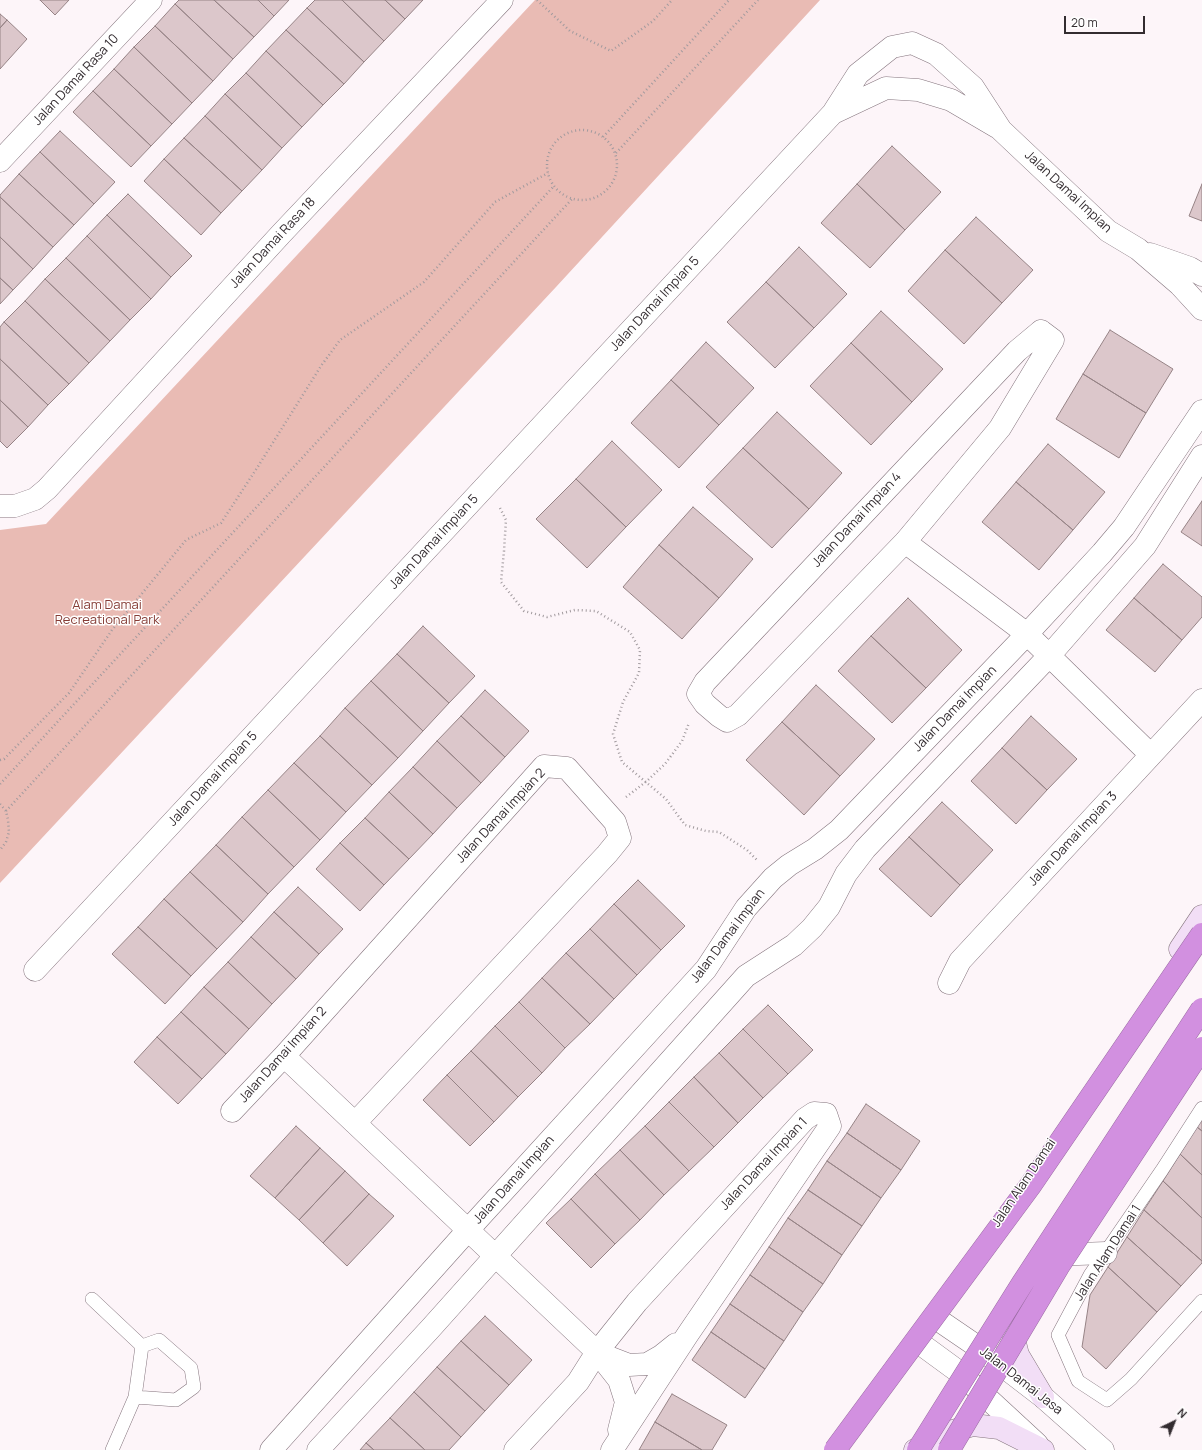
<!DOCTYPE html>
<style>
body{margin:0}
#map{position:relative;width:1202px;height:1450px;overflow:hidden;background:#fdf5f9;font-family:Manrope,sans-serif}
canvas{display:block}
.north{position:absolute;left:1154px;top:1402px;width:40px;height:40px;-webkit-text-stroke:3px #fff;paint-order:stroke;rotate:43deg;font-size:11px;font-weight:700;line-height:16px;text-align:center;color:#332c30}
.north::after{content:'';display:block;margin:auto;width:14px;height:18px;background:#332c30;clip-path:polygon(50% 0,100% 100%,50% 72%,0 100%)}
.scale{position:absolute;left:1064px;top:16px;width:81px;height:18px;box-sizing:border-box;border:2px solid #332c30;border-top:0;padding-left:5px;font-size:12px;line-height:14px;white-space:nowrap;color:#332c30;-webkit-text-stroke:3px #fff;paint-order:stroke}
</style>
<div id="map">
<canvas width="1202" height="1450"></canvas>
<div class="north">N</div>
<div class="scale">20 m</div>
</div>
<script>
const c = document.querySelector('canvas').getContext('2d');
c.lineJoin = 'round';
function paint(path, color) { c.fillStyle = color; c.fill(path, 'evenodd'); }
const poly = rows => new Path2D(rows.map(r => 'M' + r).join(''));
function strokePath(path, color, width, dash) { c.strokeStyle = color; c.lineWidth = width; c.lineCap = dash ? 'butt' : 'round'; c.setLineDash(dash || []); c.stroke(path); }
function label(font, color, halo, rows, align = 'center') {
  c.font = font + ' Manrope,sans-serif'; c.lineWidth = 3; c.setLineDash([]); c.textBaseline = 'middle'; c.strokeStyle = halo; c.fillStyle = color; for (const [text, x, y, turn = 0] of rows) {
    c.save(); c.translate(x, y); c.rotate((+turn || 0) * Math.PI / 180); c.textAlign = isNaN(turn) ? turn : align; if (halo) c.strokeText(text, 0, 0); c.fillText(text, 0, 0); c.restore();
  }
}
const green = poly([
 [535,0,820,0,556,287,0,883,0,530,46,524]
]);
const building = poly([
 [40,0,69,0,55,15,40,0],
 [179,0,214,0,254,37,233,59,175,4,179,0],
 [214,0,258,0,274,16,254,37,214,0],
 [258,0,289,0,274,16,258,0],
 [315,0,342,0,384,41,364,62,307,8,315,0],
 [342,0,385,0,405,19,384,41,342,0],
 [385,0,423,0,405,19,385,0],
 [175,4,233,59,213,81,155,26,175,4],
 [307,8,364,62,344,84,286,30,307,8],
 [0,14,7,20,0,28,0,14],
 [7,20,27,39,0,69,0,28,7,20],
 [155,26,213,81,192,103,134,47,155,26],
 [286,30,344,84,323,105,266,51,286,30],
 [134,47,192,103,172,124,114,69,134,47],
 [266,51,323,105,302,127,246,73,266,51],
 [114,69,172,124,151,146,93,91,114,69],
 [246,73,302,127,282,148,225,94,246,73],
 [93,91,151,146,131,167,73,112,93,91],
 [225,94,282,148,262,170,205,116,225,94],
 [205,116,262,170,242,191,184,138,205,116],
 [60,131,115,182,94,204,40,152,60,131],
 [184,138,242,191,221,213,164,159,184,138],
 [892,146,941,192,905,230,857,184,892,146],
 [40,152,94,204,74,225,19,174,40,152],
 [164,159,221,213,201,235,144,181,164,159],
 [19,174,74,225,53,247,0,197,0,195,19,174],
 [857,184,905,230,870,268,821,223,857,184],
 [1202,184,1202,221,1189,216,1202,184],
 [128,194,192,256,171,277,107,215,128,194],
 [0,197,53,247,33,269,0,237,0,197],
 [107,215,171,277,151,299,87,236,107,215],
 [976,217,1033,270,1002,303,945,250,976,217],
 [87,236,151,299,130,320,66,258,87,236],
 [0,237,33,269,13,290,0,278,0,237],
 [799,247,847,294,814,328,766,282,799,247],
 [945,250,1002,303,964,344,908,291,945,250],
 [66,258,130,320,110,341,45,279,66,258],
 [0,278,13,290,0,304,0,278],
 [45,279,110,341,89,363,25,301,45,279],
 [766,282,814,328,775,368,727,322,766,282],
 [25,301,89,363,69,384,4,322,25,301],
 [881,311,943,369,912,402,851,343,881,311],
 [4,322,69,384,48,405,0,359,0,327,4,322],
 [1110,330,1173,369,1146,413,1083,374,1110,330],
 [706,342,754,388,719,425,671,380,706,342],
 [851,343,912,402,871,445,810,386,851,343],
 [0,359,48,405,28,427,0,400,0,359],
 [1083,374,1146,413,1119,458,1056,419,1083,374],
 [671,380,719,425,679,468,631,423,671,380],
 [0,400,28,427,7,448,0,441,0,400],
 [777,412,842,473,809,509,743,448,777,412],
 [612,441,662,490,626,527,576,479,612,441],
 [1048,444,1105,492,1073,530,1016,482,1048,444],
 [743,448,809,509,772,548,706,487,743,448],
 [576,479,626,527,587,568,536,519,576,479],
 [1016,482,1073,530,1039,570,982,522,1016,482],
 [1202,501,1202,546,1181,532,1202,501],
 [693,507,753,559,719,598,659,545,693,507],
 [659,545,719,598,682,639,623,587,659,545],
 [1163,564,1202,597,1202,617,1182,640,1134,598,1163,564],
 [908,598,962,650,926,688,871,636,908,598],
 [1134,598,1182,640,1155,672,1106,630,1134,598],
 [423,626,475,676,449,703,397,654,423,626],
 [871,636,926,688,892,723,838,671,871,636],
 [397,654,449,703,423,731,371,681,397,654],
 [371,681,423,731,398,758,345,708,371,681],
 [816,685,875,739,840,776,782,722,816,685],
 [485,690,529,731,505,757,461,716,485,690],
 [345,708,398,758,372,785,320,736,345,708],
 [461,716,505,757,481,783,437,741,461,716],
 [1031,716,1077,759,1047,790,1002,748,1031,716],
 [782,722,840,776,804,815,746,760,782,722],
 [320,736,372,785,346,812,294,763,320,736],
 [437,741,481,783,457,808,413,767,437,741],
 [1002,748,1047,790,1016,824,971,781,1002,748],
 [294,763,346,812,320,840,268,790,294,763],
 [413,767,457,808,433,834,389,792,413,767],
 [268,790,320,840,294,867,242,817,268,790],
 [389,792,433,834,409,859,365,818,389,792],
 [942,802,993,850,960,885,909,837,942,802],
 [242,817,294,867,268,894,216,845,242,817],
 [365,818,409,859,384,885,340,843,365,818],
 [909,837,960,885,931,917,879,869,909,837],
 [340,843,384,885,360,911,316,869,340,843],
 [216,845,268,894,243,922,190,872,216,845],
 [190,872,243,922,217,949,164,899,190,872],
 [638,880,685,926,661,950,614,904,638,880],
 [298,887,343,929,319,954,274,912,298,887],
 [164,899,217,949,191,976,138,927,164,899],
 [614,904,661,950,637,975,590,929,614,904],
 [274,912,319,954,296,979,251,937,274,912],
 [138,927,191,976,165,1004,112,954,138,927],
 [590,929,637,975,614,999,566,953,590,929],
 [251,937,296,979,272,1004,228,962,251,937],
 [566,953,614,999,590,1024,542,978,566,953],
 [228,962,272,1004,249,1029,204,987,228,962],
 [542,978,590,1024,565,1048,519,1002,542,978],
 [204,987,249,1029,226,1054,181,1012,204,987],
 [519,1002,565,1048,542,1073,495,1026,519,1002],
 [768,1005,813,1050,788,1074,743,1029,768,1005],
 [181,1012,226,1054,202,1079,157,1037,181,1012],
 [495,1026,542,1073,518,1097,471,1051,495,1026],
 [743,1029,788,1074,763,1098,719,1053,743,1029],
 [157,1037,202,1079,178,1104,134,1062,157,1037],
 [471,1051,518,1097,494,1122,447,1075,471,1051],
 [719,1053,763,1098,738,1123,694,1077,719,1053],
 [447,1075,494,1122,470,1146,423,1100,447,1075],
 [694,1077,738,1123,714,1147,669,1102,694,1077],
 [669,1102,714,1147,689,1171,645,1126,669,1102],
 [866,1104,920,1141,901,1170,847,1133,866,1104],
 [1202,1119,1202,1131,1197,1127,1202,1119],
 [296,1126,320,1148,275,1198,250,1176,296,1126],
 [645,1126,689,1171,664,1195,620,1150,645,1126],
 [1197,1127,1202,1131,1202,1175,1180,1154,1197,1127],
 [847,1133,901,1170,881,1198,827,1161,847,1133],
 [320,1148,345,1171,299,1220,275,1198,320,1148],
 [620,1150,664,1195,640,1220,595,1174,620,1150],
 [1180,1154,1202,1175,1202,1218,1163,1181,1180,1154],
 [827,1161,881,1198,862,1226,808,1190,827,1161],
 [345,1171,369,1194,323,1243,299,1220,345,1171],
 [595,1174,640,1220,615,1244,571,1199,595,1174],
 [1163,1181,1202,1218,1202,1261,1144,1210,1163,1181],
 [808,1190,862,1226,842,1255,788,1218,808,1190],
 [369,1194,394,1216,347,1266,323,1243,369,1194],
 [571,1199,615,1244,591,1268,546,1223,571,1199],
 [1144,1210,1202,1261,1202,1263,1181,1286,1127,1237,1144,1210],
 [788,1218,842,1255,823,1284,769,1247,788,1218],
 [1127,1237,1181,1286,1157,1312,1108,1267,1127,1237],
 [769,1247,823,1284,803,1312,750,1275,769,1247],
 [1108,1267,1157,1312,1106,1369,1082,1347,1090,1295,1108,1267],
 [750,1275,803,1312,784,1341,730,1304,750,1275],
 [730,1304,784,1341,765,1369,711,1332,730,1304],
 [485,1316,532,1360,509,1385,461,1341,485,1316],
 [711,1332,765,1369,745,1398,692,1360,711,1332],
 [461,1341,509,1385,485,1411,437,1367,461,1341],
 [437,1367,485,1411,461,1437,414,1392,437,1367],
 [414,1392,461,1437,449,1450,425,1450,390,1418,414,1392],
 [672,1394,727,1425,712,1450,702,1450,655,1422,672,1394],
 [390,1418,425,1450,374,1450,366,1443,390,1418],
 [655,1422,702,1450,639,1450,655,1422],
 [366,1443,374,1450,360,1450,366,1443]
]);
const path = poly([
 [537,0,570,31,611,51,653,21,672,0],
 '547 165a35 35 0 1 1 70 0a35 35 0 1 1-70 0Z',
 [603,137,729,0],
 [616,153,758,0],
 [500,508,506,520,504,551,501,582,524,611,547,617,575,610,596,611,630,632,640,650,639,673,623,702,613,734,622,762,666,799,685,825,706,831,719,832,747,850,757,860],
 [0,760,4,759,69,693,112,630,186,540,221,523,257,468,321,366,340,340,424,282,495,202,548,173],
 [0,784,554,186],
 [626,797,647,781,665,764,682,741,689,723],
 [0,804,6,811,8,820,9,832,6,842,0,850],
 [6,811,572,199]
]);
const service = poly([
 [1202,1108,1162,1170,1090,1275,1058,1335,1078,1381,1107,1400,1131,1379,1202,1301],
 [92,1299,142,1346],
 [112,1450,135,1397,142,1346,159,1340,191,1368,194,1387,176,1400,135,1397]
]);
const minor = poly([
 [833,113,886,88,918,90,951,100,997,127],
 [0,161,151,0],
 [1150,254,1190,268,1202,275],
 [1041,331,1053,340,1000,428,905,542,738,715,727,721,719,716,705,704,698,694,705,682,1017,351,1041,331],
 [0,506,15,506,35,499,47,489,281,234,502,0],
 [905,542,1027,634,1151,755],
 [35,970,833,113,858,74,892,47,912,43,936,54,973,87,1001,130,1108,231,1138,249,1180,285,1202,309],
 [949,983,960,961,1202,700],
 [284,1056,597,1352,619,1380,626,1402,619,1430],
 [232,1111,284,1056,544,766,567,768,615,822,620,838,607,854,355,1123],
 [1051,1255,1106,1253],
 [934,1317,978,1347,1043,1397,1103,1450],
 [918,1342,959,1372,1037,1444],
 [598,1353,629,1365,647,1364,661,1356,676,1344],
 [271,1450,468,1230,706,969,746,908,773,878,789,865,815,849,839,830,1027,634,1102,553,1124,527,1202,411],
 [318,1450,430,1329,746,976,794,945,812,928,829,907,846,874,865,849,1049,656,1145,546,1202,456],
 [515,1450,578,1382,597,1352,637,1302,805,1119,814,1113,826,1114,830,1126,688,1334,612,1450]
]);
const secondary = poly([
 [1180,949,1202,916],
 [1025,1288,1015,1314,1013,1335,1018,1355,1043,1397],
 [915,1450,946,1433,973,1425,999,1428,1043,1450]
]);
const motorwayBridge = poly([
 [835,1450,1030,1186,1202,934],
 [918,1450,1022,1284,1202,1009],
 [949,1450,1058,1267,1202,1048]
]);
const streetNames = [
 ["Jalan Damai Rasa 10",76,80,-47],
 ["Jalan Damai Impian",1068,192,43],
 ["Jalan Damai Rasa 18",273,243,-47],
 ["Jalan Damai Impian 5",655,304,-47],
 ["Jalan Damai Impian 4",857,520,-47],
 ["Jalan Damai Impian 5",434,542,-47],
 ["Jalan Damai Impian",955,709,-46],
 ["Jalan Damai Impian 5",213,779,-47],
 ["Jalan Damai Impian 2",501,816,-47],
 ["Jalan Damai Impian 3",1073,839,-47],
 ["Jalan Damai Impian",728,936,-53],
 ["Jalan Damai Impian 2",283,1055,-48],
 ["Jalan Damai Impian 1",764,1164,-47],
 ["Jalan Damai Impian",514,1180,-48],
 ["Jalan Alam Damai",1024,1183,-56],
 ["Jalan Alam Damai 1",1108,1253,-57],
 ["Jalan Damai Jasa",1021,1381,38]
];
const parkNames = [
 ["Alam Damai",107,605],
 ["Recreational Park",107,620]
];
paint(green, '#e9bbb4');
paint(building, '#dcc7cb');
strokePath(building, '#968386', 1);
strokePath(service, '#84747d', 14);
strokePath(minor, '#84747d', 23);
strokePath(secondary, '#84747d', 23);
strokePath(path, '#a19a9e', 2.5, [1, 3]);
strokePath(service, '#fff', 13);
strokePath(minor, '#fff', 22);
strokePath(secondary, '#f2def6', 22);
strokePath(motorwayBridge, '#9a6da2', 23, []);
strokePath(motorwayBridge, '#d290e0', 22);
label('13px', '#332c30', '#fff', streetNames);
label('13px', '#853c35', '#fff', parkNames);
</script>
